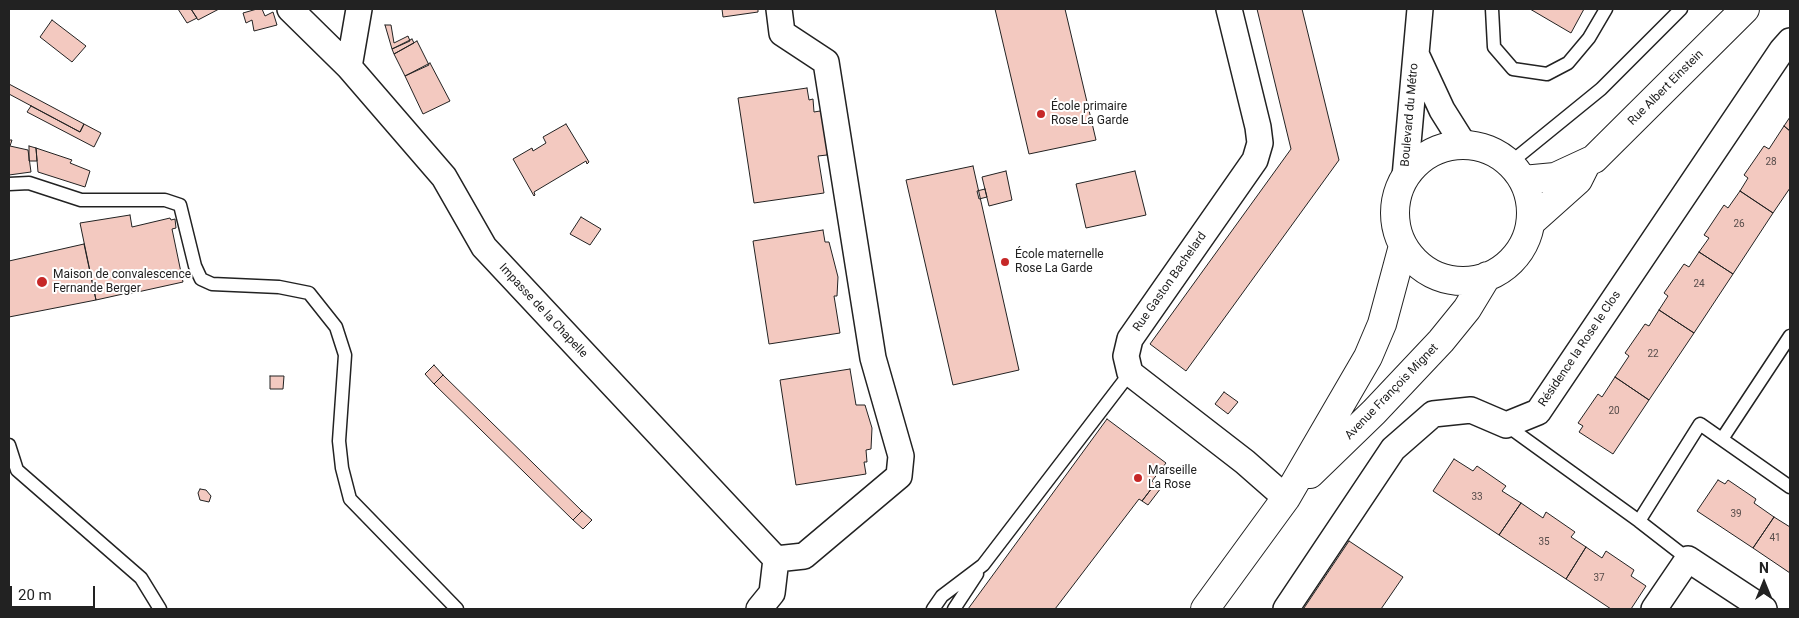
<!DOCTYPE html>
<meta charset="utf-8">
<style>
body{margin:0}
#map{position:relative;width:1799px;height:618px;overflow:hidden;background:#fff;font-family:Roboto,sans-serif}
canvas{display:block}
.frame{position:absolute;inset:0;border:10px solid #222;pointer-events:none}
.north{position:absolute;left:1739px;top:558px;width:50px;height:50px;-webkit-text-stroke:4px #fff;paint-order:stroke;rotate:0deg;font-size:14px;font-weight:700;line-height:20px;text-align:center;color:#222}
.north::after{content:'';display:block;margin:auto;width:18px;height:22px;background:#222;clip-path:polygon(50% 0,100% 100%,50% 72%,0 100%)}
.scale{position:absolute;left:10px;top:586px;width:85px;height:22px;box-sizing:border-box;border:2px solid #222;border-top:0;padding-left:6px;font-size:15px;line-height:18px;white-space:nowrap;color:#222;-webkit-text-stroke:4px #fff;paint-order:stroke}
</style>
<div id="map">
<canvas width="1799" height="618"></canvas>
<div class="frame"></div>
<div class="north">N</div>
<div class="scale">20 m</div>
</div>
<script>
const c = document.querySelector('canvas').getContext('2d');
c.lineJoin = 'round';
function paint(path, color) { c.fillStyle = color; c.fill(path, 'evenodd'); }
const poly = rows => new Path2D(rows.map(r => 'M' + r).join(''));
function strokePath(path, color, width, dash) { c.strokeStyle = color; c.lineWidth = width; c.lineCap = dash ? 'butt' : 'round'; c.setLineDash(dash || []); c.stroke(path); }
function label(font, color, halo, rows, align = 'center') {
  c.font = font + ' Roboto,sans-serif'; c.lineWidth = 4; c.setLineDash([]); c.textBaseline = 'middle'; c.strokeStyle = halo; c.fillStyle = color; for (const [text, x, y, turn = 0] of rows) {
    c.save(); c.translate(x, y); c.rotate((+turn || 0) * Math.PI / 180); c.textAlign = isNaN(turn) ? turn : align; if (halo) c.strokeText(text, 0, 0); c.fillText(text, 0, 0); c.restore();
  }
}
const building = poly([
 [178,9,191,9,197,18,187,23,178,9],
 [191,9,219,9,198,20,191,9],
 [257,9,262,9,265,16,273,12,277,25,254,31,252,20,246,23,243,13,257,9],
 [722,9,758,9,758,12,723,17,722,9],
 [995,9,1065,9,1096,140,1029,154,995,9],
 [1257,9,1302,9,1339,160,1186,371,1150,344,1291,149,1257,9],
 [1530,9,1584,9,1571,33,1530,9],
 [52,20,86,46,72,62,40,37,52,20],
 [385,25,391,25,394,43,408,36,410,41,392,49,385,25],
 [412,39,414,43,394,54,392,49,412,39],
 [417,41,429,65,405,76,394,54,417,41],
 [430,63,450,101,423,114,405,76,430,63],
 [9,84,84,124,80,132,9,94,9,84],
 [807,88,809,100,813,99,814,112,820,111,824,119,828,148,827,155,818,156,824,193,754,203,738,98,807,88],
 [31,106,80,132,84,124,101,133,94,147,27,112,31,106],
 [1790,117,1790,131,1784,126,1790,117],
 [566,124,589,162,587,164,586,161,534,192,535,195,534,196,513,159,532,148,533,151,546,143,543,137,566,124],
 [1784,126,1790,131,1790,188,1773,213,1740,191,1748,178,1744,175,1764,146,1769,149,1784,126],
 [9,140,12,140,10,146,28,150,31,172,9,175,9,140],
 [29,146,36,148,37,161,29,161,29,146],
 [36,148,72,160,70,163,90,171,85,187,38,172,36,148],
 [973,166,1019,370,953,385,906,180,973,166],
 [1006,171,1012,200,989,206,982,177,1006,171],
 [1135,171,1146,215,1086,228,1076,184,1135,171],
 [985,189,987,197,979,199,977,191,985,189],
 [1740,191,1773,213,1733,274,1699,252,1709,238,1704,235,1724,205,1728,208,1740,191],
 [130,215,132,227,170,218,171,220,175,219,176,228,172,229,183,282,124,295,123,294,96,300,80,223,130,215],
 [581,217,601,229,590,245,570,234,581,217],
 [823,230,825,242,829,242,838,277,837,296,834,296,840,333,769,344,753,241,823,230],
 [84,244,96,300,9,317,9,261,84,244],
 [1699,252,1733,274,1694,333,1659,310,1668,296,1664,293,1684,264,1689,267,1699,252],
 [1659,310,1694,333,1649,400,1615,377,1629,356,1625,353,1645,324,1649,326,1659,310],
 [434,365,443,375,434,384,425,374,434,365],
 [850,369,856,405,865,405,872,428,871,449,866,450,867,462,864,462,866,474,796,485,780,380,850,369],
 [443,375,582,511,573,520,434,384,443,375],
 [270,376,284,376,283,389,270,389,270,376],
 [1615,377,1649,400,1613,454,1579,432,1583,426,1578,423,1598,394,1602,397,1615,377],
 [1224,392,1238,402,1228,414,1215,404,1224,392],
 [1107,419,1166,463,1152,481,1155,484,1142,501,1139,499,1055,609,968,609,1107,419],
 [1454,459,1473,471,1477,466,1506,486,1502,491,1521,503,1499,535,1433,491,1454,459],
 [1718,480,1725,484,1728,480,1756,499,1754,503,1774,517,1753,548,1697,511,1718,480],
 [1155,484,1161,488,1148,505,1142,501,1155,484],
 [200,489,206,490,211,496,209,502,200,500,198,493,200,489],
 [1521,503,1543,518,1546,512,1575,532,1571,537,1586,547,1566,579,1499,535,1521,503],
 [582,511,592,520,583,529,573,520,582,511],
 [1774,517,1790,527,1790,573,1753,548,1774,517],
 [1349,541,1403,577,1381,609,1305,609,1304,608,1349,541],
 [1586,547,1602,558,1606,551,1634,570,1631,576,1646,586,1631,609,1611,609,1566,579,1586,547]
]);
const service = poly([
 [1492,9,1494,47,1513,69,1547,74,1568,63,1589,38,1606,9],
 [1510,163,1601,89,1681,9],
 [9,184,29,183,81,200,165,200,180,205,195,266,201,279,212,284,279,287,309,293,336,327,345,355,339,441,342,468,350,499,457,609],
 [1506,425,1639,521,1688,559],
 [1722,439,1790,336],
 [9,445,17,470,141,578,160,609],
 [1639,521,1700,424,1790,487],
 [933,609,942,596,983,565,1130,373],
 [954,609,977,574]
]);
const minor = poly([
 [290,9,349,67,444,177,484,247,776,559,772,593,759,609],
 [1229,9,1258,127,1260,143,1255,160,1130,339,1126,356,1130,373,1245,462,1286,498],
 [1416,54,1442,110,1464,145],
 [349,67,359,9],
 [1405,177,1420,9],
 [776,559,804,556,899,476,901,456,873,358,826,62,782,33,779,9],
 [1286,609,1393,449,1433,414,1471,410,1506,425,1538,412,1782,50,1790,41],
 [1654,609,1688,559,1764,609]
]);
const tertiary = poly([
 '1395 213a68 68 0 1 1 136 0a68 68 0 1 1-136 0Z',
 [1523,180,1555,177,1594,159,1745,9],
 [1531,222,1578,180,1585,166],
 [1310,474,1374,412,1441,341,1467,309,1487,276],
 [1205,609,1286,498,1368,357,1382,324,1403,246]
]);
const markers = [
 [1041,114,5,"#c62828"],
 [1005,262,5,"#c62828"],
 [42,282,6,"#c62828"],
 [1138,478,5,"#c62828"]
];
const numberNames = [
 ["28",1771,162],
 ["26",1739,224],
 ["24",1699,284],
 ["22",1653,354],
 ["20",1614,411],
 ["33",1477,497],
 ["39",1736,514],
 ["41",1775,538],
 ["35",1544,542],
 ["37",1599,578]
];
const streetNames = [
 ["Rue Albert Einstein",1666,88,-45],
 ["Boulevard du Métro",1410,115,-85],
 ["Rue Gaston Bachelard",1170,282,-55],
 ["Impasse de la Chapelle",543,311,47],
 ["Résidence la Rose le Clos",1580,349,-56],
 ["Avenue François Mignet",1392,392,-46]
];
const poiNames = [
 ["École primaire",1051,107],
 ["Rose La Garde",1051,121],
 ["École maternelle",1015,255],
 ["Rose La Garde",1015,269],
 ["Maison de convalescence",53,275],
 ["Fernande Berger",53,289],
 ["Marseille",1148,471],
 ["La Rose",1148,485]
];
paint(building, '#f3c9c0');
strokePath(building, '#222', 1);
strokePath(service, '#222', 15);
strokePath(minor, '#222', 28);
strokePath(tertiary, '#222', 30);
strokePath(service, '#fff', 12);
strokePath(minor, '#fff', 25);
strokePath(tertiary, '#fff', 28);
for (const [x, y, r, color] of markers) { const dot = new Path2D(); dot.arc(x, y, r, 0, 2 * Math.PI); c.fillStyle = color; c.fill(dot); strokePath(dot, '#fff', 2); }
label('10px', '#564c4a', null, numberNames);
label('12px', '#222', '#fff', streetNames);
label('12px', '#222', '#fff', poiNames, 'left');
</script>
